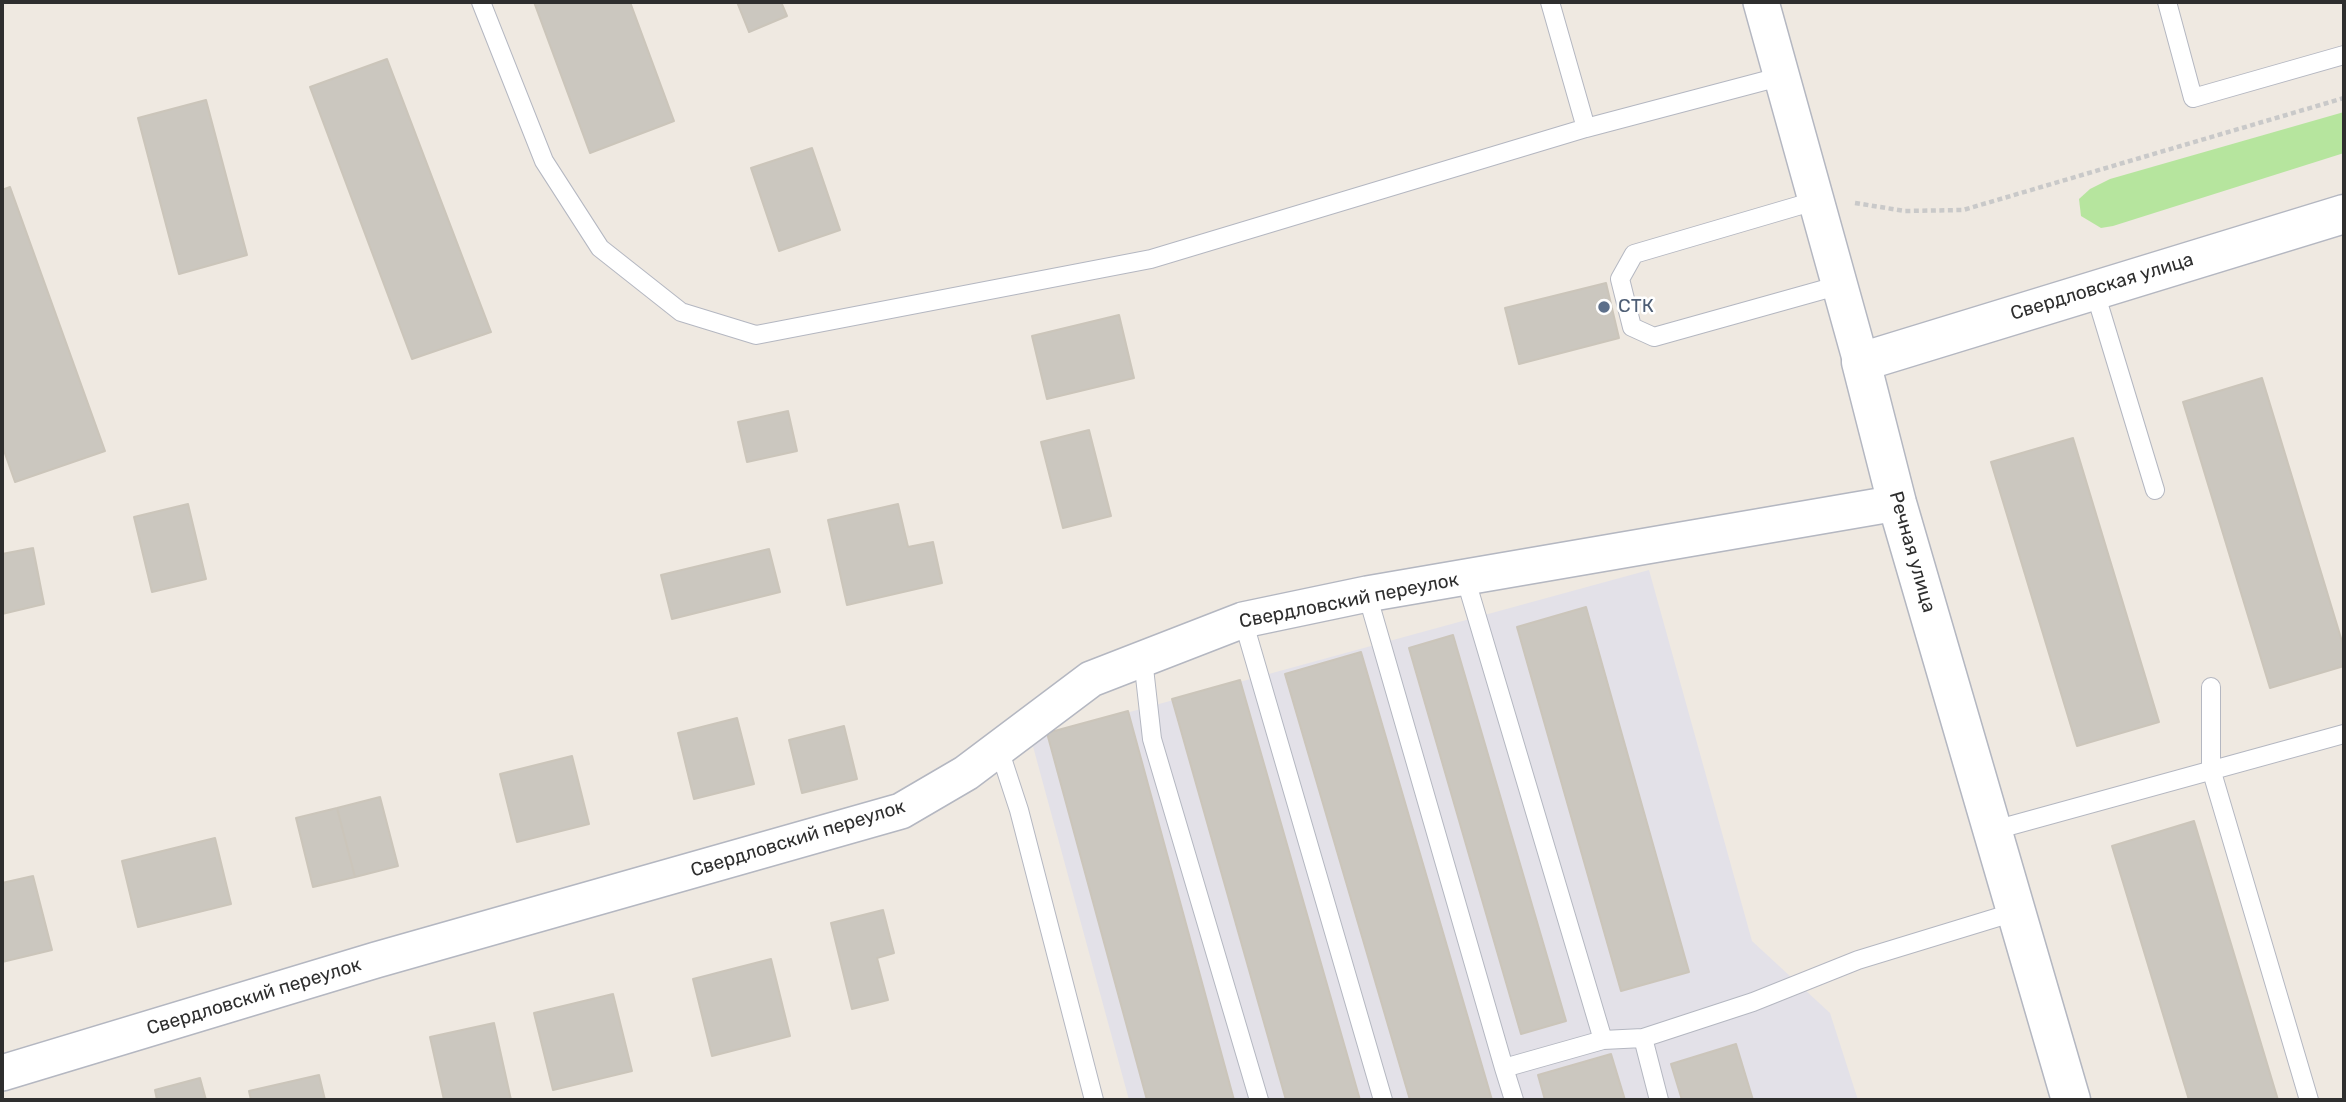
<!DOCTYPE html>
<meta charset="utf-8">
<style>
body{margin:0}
#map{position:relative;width:2346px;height:1102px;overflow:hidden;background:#efe9e1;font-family:Rubik,sans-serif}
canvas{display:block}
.frame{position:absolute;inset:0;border:4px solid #2e2e2e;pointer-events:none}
</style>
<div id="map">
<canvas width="2346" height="1102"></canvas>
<div class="frame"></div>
</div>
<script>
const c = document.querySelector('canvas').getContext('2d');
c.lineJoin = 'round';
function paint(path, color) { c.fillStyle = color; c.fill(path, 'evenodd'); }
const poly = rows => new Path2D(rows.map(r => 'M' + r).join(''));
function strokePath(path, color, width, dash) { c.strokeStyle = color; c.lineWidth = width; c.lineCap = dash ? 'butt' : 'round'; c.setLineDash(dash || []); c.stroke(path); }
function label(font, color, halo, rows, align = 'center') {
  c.font = font + ' Rubik,sans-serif'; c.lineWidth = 5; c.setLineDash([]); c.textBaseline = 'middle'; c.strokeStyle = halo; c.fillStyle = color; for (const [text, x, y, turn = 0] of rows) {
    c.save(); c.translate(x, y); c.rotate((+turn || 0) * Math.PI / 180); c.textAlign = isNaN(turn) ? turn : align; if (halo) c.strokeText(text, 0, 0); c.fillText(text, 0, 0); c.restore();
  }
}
const industrial = poly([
 [1649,570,1752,941,1830,1013,1858,1100,1129,1100,1031,739]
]);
const green = poly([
 [2344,112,2344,153,2113,226,2101,228,2081,216,2079,199,2090,189,2110,179]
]);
const building = poly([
 [534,2,630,2,674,121,590,153,534,2],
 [737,2,781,2,787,16,749,32,737,2],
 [387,59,491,332,412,359,310,87,387,59],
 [206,100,247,255,179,274,138,118,206,100],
 [812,148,840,230,779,251,751,168,812,148],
 [10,187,105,451,15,482,2,445,2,190,10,187],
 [1606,283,1619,338,1519,364,1505,308,1606,283],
 [1119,315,1134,378,1047,399,1032,336,1119,315],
 [2262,378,2344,648,2344,666,2270,688,2183,402,2262,378],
 [788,411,797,451,747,462,738,422,788,411],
 [1089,430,1111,516,1063,528,1041,442,1089,430],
 [2073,438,2159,722,2077,746,1991,462,2073,438],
 [188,504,206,579,152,592,134,517,188,504],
 [898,504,908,547,933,542,942,583,847,605,828,520,898,504],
 [33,548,44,604,2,614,2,554,33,548],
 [769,549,780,592,672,619,661,575,769,549],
 [1586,607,1689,972,1621,991,1517,627,1586,607],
 [1453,635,1566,1021,1521,1034,1409,648,1453,635],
 [1361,652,1492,1100,1410,1100,1285,674,1361,652],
 [1240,680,1360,1100,1286,1100,1172,699,1240,680],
 [1128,711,1234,1100,1147,1100,1047,733,1128,711],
 [737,718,754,784,694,799,678,733,737,718],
 [844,726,857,779,802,793,789,740,844,726],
 [572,756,589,824,517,842,500,774,572,756],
 [380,797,398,866,355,877,337,808,380,797],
 [337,808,355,877,313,887,296,818,337,808],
 [2194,821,2278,1100,2189,1100,2112,846,2194,821],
 [215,838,231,904,138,927,122,861,215,838],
 [33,876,52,950,2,962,2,883,33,876],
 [883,910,894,953,877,958,888,1000,852,1009,831,923,883,910],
 [771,959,790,1036,712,1056,693,979,771,959],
 [613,994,632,1071,553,1090,534,1013,613,994],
 [494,1023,511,1100,444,1100,430,1037,494,1023],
 [1736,1044,1753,1100,1682,1100,1671,1064,1736,1044],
 [1611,1054,1625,1100,1545,1100,1538,1075,1611,1054],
 [319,1075,325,1100,251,1100,249,1091,319,1075],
 [200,1078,206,1100,157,1100,155,1090,200,1078]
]);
const path = poly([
 [1855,203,1905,211,1963,210,2344,98]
]);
const lane = poly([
 [481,2,544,161,600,248,681,312,756,335,1151,259,1586,128,1783,76],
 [1550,2,1586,128],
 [2167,2,2193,98,2344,55],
 [1818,200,1634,254,1620,279,1632,327,1654,337,1840,285],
 [2094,289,2155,490],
 [1465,577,1603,1040],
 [1367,594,1504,1068],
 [1243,620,1383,1100],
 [1143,659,1152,739,1259,1100],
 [2211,687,2211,769,2309,1100],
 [999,749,1019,810,1094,1100],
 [1991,831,2344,734],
 [1514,1100,1504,1068,1603,1040,1643,1038],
 [1659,1100,1643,1038,1753,1002,1858,960,2015,912]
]);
const street = poly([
 [1761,2,1861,362],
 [2,1073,376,960,901,811,966,773,1091,679,1243,620,1367,594,1897,503]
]);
const secondary = poly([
 [2071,1100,1897,503,1861,362,2344,214]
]);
const markers = [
 [1604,307,7,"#5c6f8a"]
];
const streetNames = [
 ["Свердловская улица",2102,287,-17],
 ["Речная улица",1912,552,74],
 ["Свердловский переулок",1349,601,-11],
 ["Свердловский переулок",798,839,-17],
 ["Свердловский переулок",254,997,-17]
];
const serviceNames = [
 ["СТК",1618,307]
];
paint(industrial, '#e3e1e8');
paint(green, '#b6e59e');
paint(building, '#cbc7bf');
strokePath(building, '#cbc5ba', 2);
strokePath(lane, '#b4b7c1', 20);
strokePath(street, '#b4b7c1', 38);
strokePath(secondary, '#b4b7c1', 41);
strokePath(path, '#c9c9c9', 4.5, [5, 3.5]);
strokePath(lane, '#fff', 18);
strokePath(street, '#fff', 35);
strokePath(secondary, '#fff', 38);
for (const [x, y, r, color] of markers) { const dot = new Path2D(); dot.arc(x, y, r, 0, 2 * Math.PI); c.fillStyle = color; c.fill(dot); strokePath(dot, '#fff', 2.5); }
label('19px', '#2e2e2e', '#fff', streetNames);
label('19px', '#4e5e75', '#fff', serviceNames, 'left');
</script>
